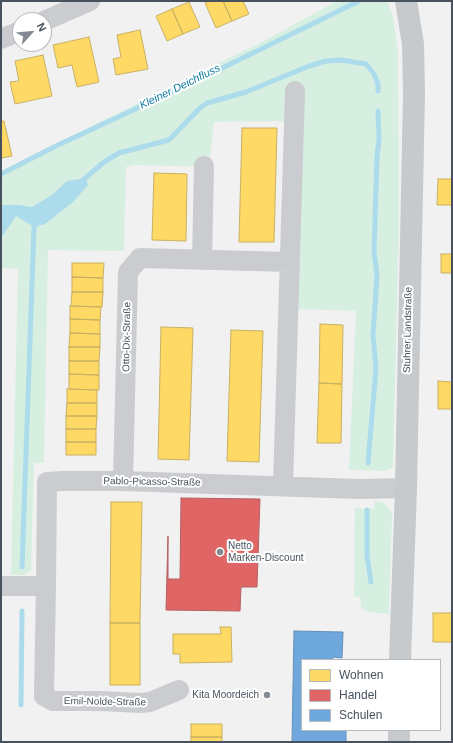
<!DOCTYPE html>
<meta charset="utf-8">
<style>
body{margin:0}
#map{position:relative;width:453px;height:743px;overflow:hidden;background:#f1f1f1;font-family:Helvetica,sans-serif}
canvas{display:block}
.frame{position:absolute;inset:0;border:2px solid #48525d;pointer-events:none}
.legend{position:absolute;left:301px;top:659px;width:140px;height:72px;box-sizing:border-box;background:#fff;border:1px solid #b6babe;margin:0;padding:5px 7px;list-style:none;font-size:12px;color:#48525d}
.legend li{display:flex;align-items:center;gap:8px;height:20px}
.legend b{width:20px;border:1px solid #b6babe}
.north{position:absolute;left:12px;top:12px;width:40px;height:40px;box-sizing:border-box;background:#fff;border:1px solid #b6babe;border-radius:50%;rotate:63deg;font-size:11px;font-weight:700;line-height:16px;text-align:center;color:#48525d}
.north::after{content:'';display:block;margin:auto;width:14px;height:18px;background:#838a91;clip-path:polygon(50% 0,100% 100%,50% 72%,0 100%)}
</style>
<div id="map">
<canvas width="453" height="743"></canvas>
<div class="frame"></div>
<ul class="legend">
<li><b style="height:11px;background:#ffd966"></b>Wohnen</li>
<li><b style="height:11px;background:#e06666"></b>Handel</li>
<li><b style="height:11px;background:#6fa8dc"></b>Schulen</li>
</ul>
<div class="north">N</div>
</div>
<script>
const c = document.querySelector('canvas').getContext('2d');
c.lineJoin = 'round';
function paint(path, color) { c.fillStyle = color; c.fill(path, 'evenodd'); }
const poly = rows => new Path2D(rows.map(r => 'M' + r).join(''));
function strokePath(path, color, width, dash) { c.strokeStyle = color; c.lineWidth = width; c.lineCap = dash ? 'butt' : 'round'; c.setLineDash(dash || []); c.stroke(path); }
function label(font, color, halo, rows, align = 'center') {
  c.font = font + ' Helvetica,sans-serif'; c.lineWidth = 4; c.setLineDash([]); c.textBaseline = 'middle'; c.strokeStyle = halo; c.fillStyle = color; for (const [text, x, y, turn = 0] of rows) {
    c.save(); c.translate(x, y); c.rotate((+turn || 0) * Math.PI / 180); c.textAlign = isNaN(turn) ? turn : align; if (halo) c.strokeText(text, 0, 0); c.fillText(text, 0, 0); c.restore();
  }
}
const green = poly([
 [337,1,387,1,393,17,398,52,399,218,393,467,386,471,349,470,356,311,297,309,288,121,214,122,209,167,136,165,126,167,124,251,48,250,44,463,34,463,31,570,24,575,11,575,18,269,1,268,1,171,264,41],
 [375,501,382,502,388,507,392,513,389,614,368,612,361,607,360,597,354,597,355,508,374,509]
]);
const water = poly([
 [86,178,88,185,73,202,45,224,34,227,16,216,1,238,1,205,19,205,32,207,52,195,67,181]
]);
const homes = poly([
 [210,1,223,1,232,21,216,28,205,3,210,1],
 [223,1,243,1,249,14,232,21,223,1],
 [189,2,200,27,183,34,172,9,189,2],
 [172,9,183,34,167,41,156,16,172,9],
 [140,30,148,69,116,75,113,59,121,57,117,35,140,30],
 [89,37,99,82,77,87,72,65,58,68,53,45,89,37],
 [43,55,52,96,15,104,10,82,19,81,15,61,43,55],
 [1,121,4,121,12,156,1,158,1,121],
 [242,128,277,128,274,242,239,242,242,128],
 [154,173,187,174,186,241,152,240,154,173],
 [438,179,452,179,452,205,437,205,438,179],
 [441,254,452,254,452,273,441,273,441,254],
 [72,263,104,263,103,278,72,277,72,263],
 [72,277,103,278,103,292,72,292,72,277],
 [72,292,103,292,102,307,71,306,72,292],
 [70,306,101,307,100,320,70,319,70,306],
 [70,319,100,320,100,334,70,333,70,319],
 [320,324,343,325,342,384,319,383,320,324],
 [161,327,193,328,189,460,158,459,161,327],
 [231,330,263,331,259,462,227,461,231,330],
 [70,333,100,334,100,347,69,347,70,333],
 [69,347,100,347,99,361,69,361,69,347],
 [69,361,99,361,99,375,69,374,69,361],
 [69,374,99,375,99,390,69,389,69,374],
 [438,381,452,382,452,409,438,409,438,381],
 [319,383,342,384,341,443,317,443,319,383],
 [67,389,97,390,97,403,67,403,67,389],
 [67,403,97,403,97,416,66,416,67,403],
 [66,416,97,416,96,429,66,429,66,416],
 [66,429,96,429,96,442,66,442,66,429],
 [66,442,96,442,96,455,66,455,66,442],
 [111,502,142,502,140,623,110,623,111,502],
 [433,613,452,613,452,642,433,642,433,613],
 [110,623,140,623,140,685,110,685,110,623],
 [220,627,231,627,232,662,180,663,180,654,173,654,173,634,221,634,220,627],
 [191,724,222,724,222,737,191,737,191,724],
 [191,737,222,737,222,742,191,742,191,737]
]);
const shops = poly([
 [181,498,260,499,257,587,241,587,240,611,166,610,168,536,168,579,180,579,181,498]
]);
const schools = poly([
 [294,631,343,632,342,658,333,657,333,660,302,660,302,730,346,730,346,742,292,742,294,631]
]);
const stream = poly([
 [1,174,56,146,206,76,359,1],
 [82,181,104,162,119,153,169,140,200,108,207,103,246,92,309,66,326,61,341,60,366,64,374,74,378,84,378,91],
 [368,463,376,368,373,335,377,276,374,251,377,157,379,139,378,111],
 [367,510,367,556,371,582],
 [22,567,34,227,38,221],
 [21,705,22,611]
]);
const minor = poly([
 [44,21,90,1],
 [1,39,20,31],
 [202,260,204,166],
 [123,481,128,272,140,258,289,262],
 [283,485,295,91],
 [1,586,46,586,47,482,63,481,123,481,359,489,406,488],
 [46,586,44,696,53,701,100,701,141,703,150,702,179,690]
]);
const major = poly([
 [400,660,406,488,414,94,413,44,406,1],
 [399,742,399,730]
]);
const markers = [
 [220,552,4,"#838a91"],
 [267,695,4,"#838a91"]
];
const streetNames = [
 ["Stuhrer Landstraße",408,330,-89],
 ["Otto-Dix-Straße",127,337,-89],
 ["Pablo-Picasso-Straße",152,482,1],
 ["Emil-Nolde-Straße",105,702,1]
];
const poiNames = [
 ["Netto",228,546],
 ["Marken-Discount",228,558],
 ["Kita Moordeich",259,695,"right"]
];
const waterNames = [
 ["Kleiner Deichfluss",180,87,-26]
];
paint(green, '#d6efe1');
paint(water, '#acdbec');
paint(homes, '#ffd966');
strokePath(homes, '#c8b063', 1);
paint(shops, '#e06666');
strokePath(shops, '#b26063', 1);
paint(schools, '#6fa8dc');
strokePath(schools, '#638eb6', 1);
strokePath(stream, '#acdbec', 5);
strokePath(minor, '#cacccf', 20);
strokePath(major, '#c6cacd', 22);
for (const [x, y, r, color] of markers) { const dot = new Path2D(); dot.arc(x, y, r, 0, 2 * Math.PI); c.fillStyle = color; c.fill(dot); strokePath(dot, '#fff', 1.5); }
label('10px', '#48525d', '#fff', streetNames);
label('10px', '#48525d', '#fff', poiNames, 'left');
label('italic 11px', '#117ba0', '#fff', waterNames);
</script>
